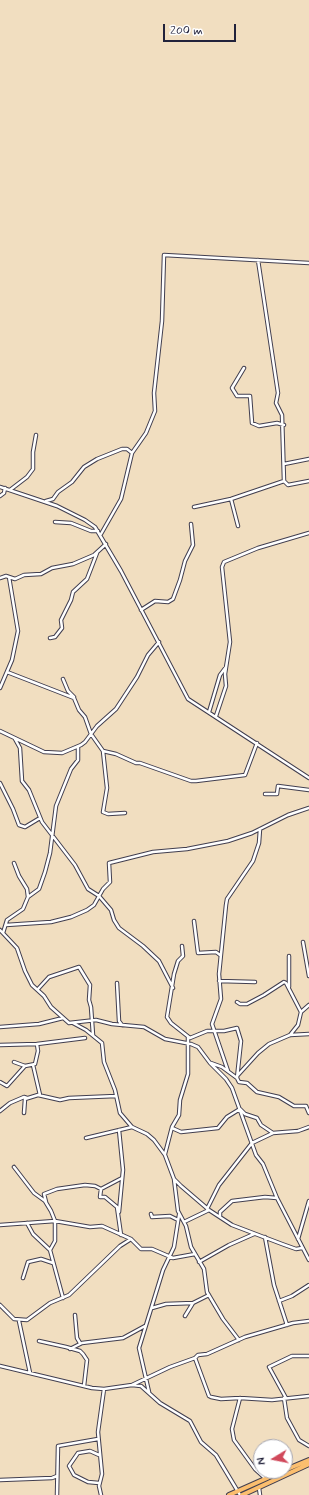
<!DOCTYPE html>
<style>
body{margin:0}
#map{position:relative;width:309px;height:1495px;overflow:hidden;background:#f1dec0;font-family:Mynerve,sans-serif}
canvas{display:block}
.north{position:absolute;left:253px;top:1439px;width:40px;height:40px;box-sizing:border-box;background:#fff;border:1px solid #a7a7b1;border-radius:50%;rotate:260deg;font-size:11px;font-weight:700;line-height:16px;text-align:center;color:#22223b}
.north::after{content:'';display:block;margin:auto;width:14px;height:18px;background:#d1495b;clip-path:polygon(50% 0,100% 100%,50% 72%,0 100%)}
.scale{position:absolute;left:163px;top:24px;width:73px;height:18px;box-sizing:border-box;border:2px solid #22223b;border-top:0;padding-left:5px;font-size:12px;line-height:14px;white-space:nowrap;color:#22223b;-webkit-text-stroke:3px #fff;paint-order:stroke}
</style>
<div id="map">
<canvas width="309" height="1495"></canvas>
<div class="north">N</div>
<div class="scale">200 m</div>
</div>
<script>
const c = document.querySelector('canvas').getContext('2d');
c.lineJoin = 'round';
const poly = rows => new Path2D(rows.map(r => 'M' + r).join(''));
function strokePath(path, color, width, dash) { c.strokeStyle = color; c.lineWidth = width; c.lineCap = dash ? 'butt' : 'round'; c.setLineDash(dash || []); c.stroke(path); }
const minor = poly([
 [258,260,278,393,276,403,282,415,284,481,288,485,309,481],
 [244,368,232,388,237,396,250,396,252,423,259,426,277,423,284,425],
 [284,464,309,459],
 [0,487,57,506,85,520,95,527,121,571,188,699,309,778],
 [10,490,27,477,33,469,33,452,36,435],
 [0,496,4,493,5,488],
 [231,499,238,526],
 [46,501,53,499,58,492,72,482,84,467,97,459,122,449,127,449,132,453],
 [194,507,231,499,284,481],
 [55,522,71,523,91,531,98,531],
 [101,534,121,499,132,453,146,433,155,411,154,393,162,321,164,255,309,263],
 [0,578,6,576,15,579,24,575,41,574,52,568,73,564,94,555,106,544],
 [141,610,155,601,168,602,173,599,180,580,185,561,193,545,191,524],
 [50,638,55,637,62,628,61,620,71,600,73,592,87,579,97,553],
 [7,672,74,698,79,710,85,717,91,734,103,751,107,788,103,812,108,814,125,813],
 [63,679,68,691,74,697],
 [0,688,12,660,18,631,9,577],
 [209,712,220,675,226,667],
 [216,716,226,686,225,674,230,642,222,567,224,562,258,548,309,533],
 [0,731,44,752,62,753,81,745,85,742,97,726,116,709,137,677,148,655,159,642],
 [15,739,20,748,22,781,29,790,42,822,75,865,88,889,99,896,111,910,114,920,119,928,143,946,159,961,173,988],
 [103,751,116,754,136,763,140,763,191,781,196,781,245,775,257,743],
 [0,783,13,809,19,825,25,827,40,818],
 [265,794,277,794,278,786,309,790],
 [28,897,39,889,45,872,50,853,56,806,71,769,78,760,78,747],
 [194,921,198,953,216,952,220,955],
 [6,925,51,922,71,917,87,910,94,905,103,889,110,882,109,863,153,852,187,849,228,841,252,833,288,815,309,808],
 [0,930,17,948,25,971,32,985,44,996,51,1007,69,1023,96,1020,112,1024,144,1027,165,1039,191,1044,198,1047,210,1063,226,1079,232,1088,256,1155,263,1164,277,1198,309,1260],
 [3,933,7,920,23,909,28,897,27,889,19,876,14,863],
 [303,942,309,976],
 [182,946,183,956,178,961,174,974,167,1017,171,1023,190,1038,207,1031,224,1031,237,1028,241,1041,237,1078],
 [289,956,289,987],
 [219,981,255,982],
 [117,983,119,1021,122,1025],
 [38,989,49,977,79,967,90,985,89,1000,91,1007,93,1035],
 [237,1002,240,1004,247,1004,264,995,284,982,286,983,301,1012,298,1025,290,1035],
 [301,1012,309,1005],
 [73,1023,86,1030,102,1043,104,1062,115,1090,120,1113,132,1127,147,1134,154,1140,165,1155,174,1179,181,1186,209,1210,232,1225,282,1244,296,1249,302,1248],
 [0,1027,39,1024,63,1018],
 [0,1045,37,1044,85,1038],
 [14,1062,25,1066,35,1064,38,1051,37,1044],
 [211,1063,222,1067,237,1078,239,1082,247,1083,257,1092,279,1097,294,1106,306,1106,309,1113],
 [33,1065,40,1095],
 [228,1071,212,1024,221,999,219,974,226,905,227,899,253,861,259,843,260,829],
 [238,1075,258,1053,269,1044,290,1035,309,1034],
 [0,1082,7,1086,25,1066],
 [0,1111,10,1103,24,1097,27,1098],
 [24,1113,25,1099,38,1095,60,1100,69,1098,116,1096],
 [172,1128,181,1132,218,1128,227,1117,240,1109,245,1114,257,1118,261,1125,273,1133],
 [119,1130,123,1170,119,1212],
 [86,1138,132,1127],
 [165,1154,172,1127,179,1115,180,1100,188,1074,188,1037],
 [14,1167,34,1193,45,1201,51,1211,55,1221,55,1241,50,1250],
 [174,1179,178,1211,186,1226,191,1247,204,1269,207,1292,223,1319,239,1340],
 [46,1202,44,1194,57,1189,85,1185,95,1186,101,1189],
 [207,1209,219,1185,252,1143,273,1133,298,1131,309,1127],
 [151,1214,152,1217,170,1216,178,1220],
 [220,1216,220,1212,232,1201,265,1197,277,1198],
 [184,1222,209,1210],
 [27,1223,33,1234,50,1250,63,1298],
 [0,1225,55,1221,90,1227,102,1226,131,1239,141,1249,152,1249,173,1258,195,1254],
 [121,1235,117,1207,105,1197,100,1197,101,1189,122,1178],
 [265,1237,274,1285,287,1325],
 [298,1239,309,1201],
 [199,1262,229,1245,254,1234],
 [23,1278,28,1262,41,1259,53,1263],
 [279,1301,292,1296,309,1285],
 [0,1305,14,1319,27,1320,50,1303,69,1295,120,1246,131,1239],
 [152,1308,166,1304,193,1303],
 [75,1315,77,1338,80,1343],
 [185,1316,193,1303,209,1295],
 [19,1321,30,1373],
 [39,1341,66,1347,80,1351,83,1354,87,1360,84,1386],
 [70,1349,82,1343,123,1338,145,1326],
 [195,1358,209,1396,211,1397,221,1399,240,1398,272,1400,309,1396],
 [0,1366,92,1388,104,1389,132,1385,141,1386,160,1403,190,1421,201,1442,216,1455,240,1495],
 [132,1385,170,1367,195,1358,198,1355,207,1354,245,1337,293,1323,309,1321],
 [149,1392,139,1348,163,1270,174,1247,179,1215],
 [240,1398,232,1429,234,1440,255,1469,265,1478],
 [284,1398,287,1418,299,1440,309,1446],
 [286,1398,269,1367,292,1356,309,1356],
 [0,1480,52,1478,57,1476],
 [99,1483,88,1482,74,1475,69,1466,78,1453,90,1451,99,1455],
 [259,1488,260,1495],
 [57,1495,58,1446,98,1439],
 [101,1495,99,1486,102,1474,98,1432,104,1389]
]);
const highway = poly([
 [285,1470,309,1460],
 [229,1495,283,1471],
 [242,1495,309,1464]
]);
strokePath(minor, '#413e4f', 4.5);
strokePath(highway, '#413e4f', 6);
strokePath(minor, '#fff', 2.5);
strokePath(highway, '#fbbe6e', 4);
</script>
